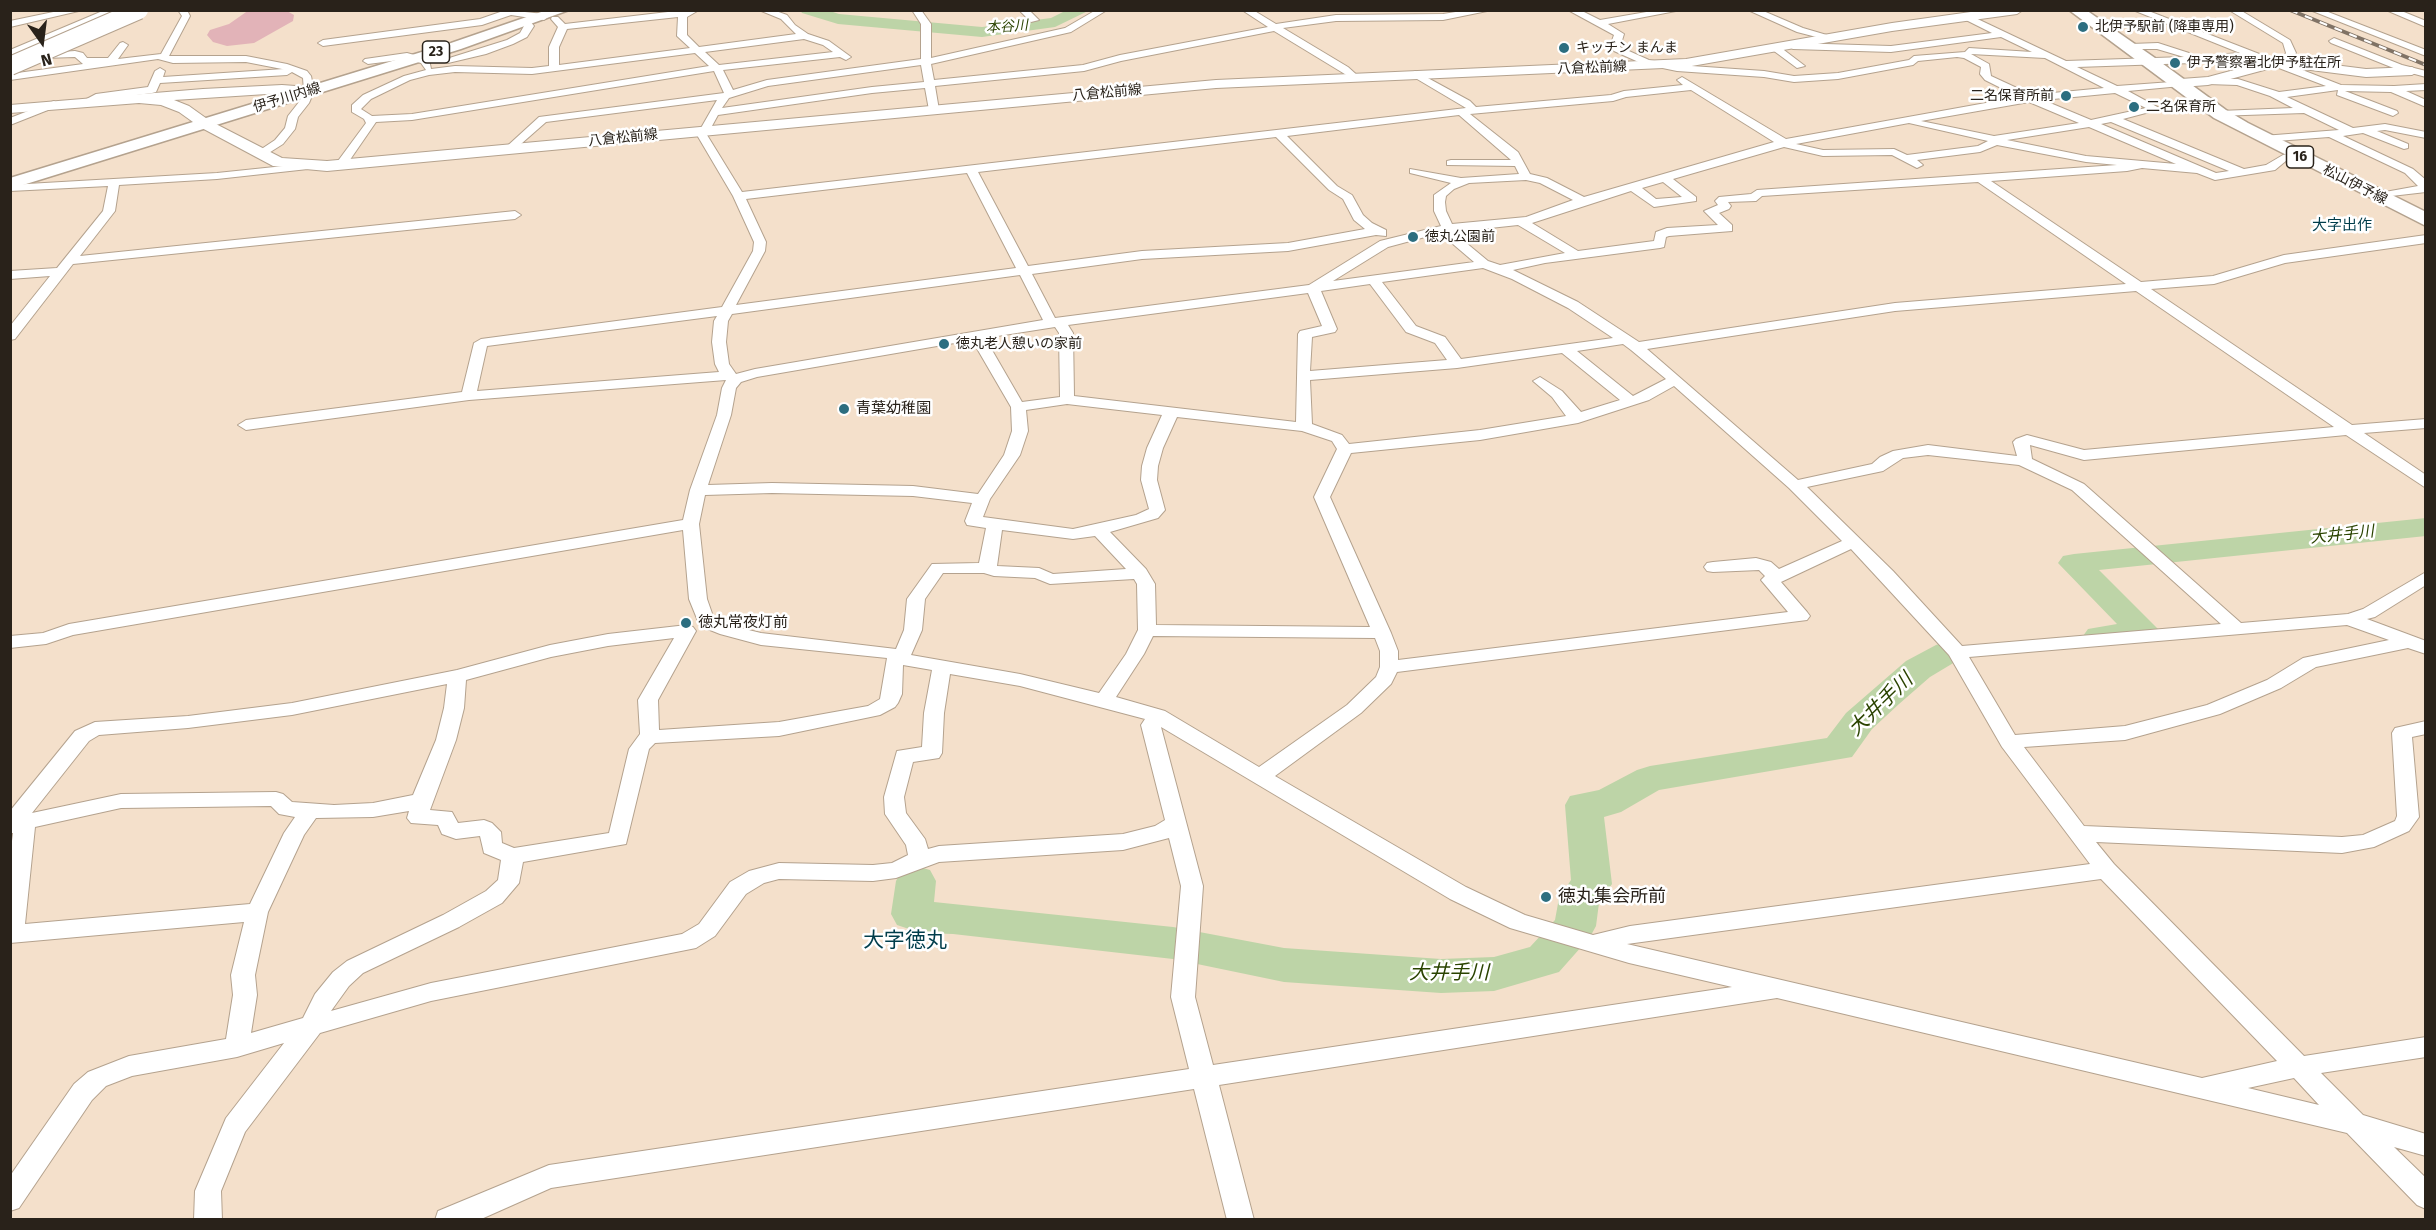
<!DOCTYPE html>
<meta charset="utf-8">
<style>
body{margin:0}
#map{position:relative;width:2436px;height:1230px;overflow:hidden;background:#f4e0cb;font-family:"Fira Sans",sans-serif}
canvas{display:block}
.frame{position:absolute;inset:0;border:12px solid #29221a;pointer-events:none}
.north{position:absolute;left:12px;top:12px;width:60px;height:60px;-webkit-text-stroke:4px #fff;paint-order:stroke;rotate:166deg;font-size:16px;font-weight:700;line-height:24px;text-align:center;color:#29221a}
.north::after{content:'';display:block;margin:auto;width:21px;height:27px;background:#29221a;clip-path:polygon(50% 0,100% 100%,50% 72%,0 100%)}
</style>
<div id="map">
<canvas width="2436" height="1230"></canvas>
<div class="frame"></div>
<div class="north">N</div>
</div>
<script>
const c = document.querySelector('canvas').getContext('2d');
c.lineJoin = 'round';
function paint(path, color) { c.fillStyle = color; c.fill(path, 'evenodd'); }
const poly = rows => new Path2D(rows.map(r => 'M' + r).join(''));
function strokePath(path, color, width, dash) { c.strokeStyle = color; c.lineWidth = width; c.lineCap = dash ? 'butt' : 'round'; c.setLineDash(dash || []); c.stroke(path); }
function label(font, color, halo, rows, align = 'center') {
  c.font = font + ' "Fira Sans","Noto Sans JP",sans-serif'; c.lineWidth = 5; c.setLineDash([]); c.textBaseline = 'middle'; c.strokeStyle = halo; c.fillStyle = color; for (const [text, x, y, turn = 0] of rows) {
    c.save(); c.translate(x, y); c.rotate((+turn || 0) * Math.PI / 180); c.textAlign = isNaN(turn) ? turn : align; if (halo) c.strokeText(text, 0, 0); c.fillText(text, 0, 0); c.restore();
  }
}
const green = poly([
 [249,10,287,11,294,15,293,21,254,43,227,46,213,42,207,35,210,30,229,24]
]);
const river = poly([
 [800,10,827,10,839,14,982,27,1051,18,1067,10,1090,10,1055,27,982,37,838,24,802,13,800,10],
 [2426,518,2426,536,2099,570,2161,632,2156,639,2144,642,2100,646,2088,643,2083,636,2088,629,2117,624,2058,563,2063,556,2074,554,2426,518],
 [1948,641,1960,645,1965,652,1960,659,1930,677,1899,704,1872,729,1852,757,1659,790,1621,812,1604,817,1612,884,1599,903,1596,926,1590,937,1559,972,1494,991,1441,993,1284,982,1173,959,953,934,921,933,897,925,891,914,896,881,902,870,916,866,930,870,936,881,934,902,1173,927,1284,948,1441,959,1494,957,1530,947,1555,920,1559,898,1571,880,1565,805,1570,796,1599,790,1637,770,1650,766,1827,738,1846,713,1906,661,1936,645,1948,641]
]);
const street = poly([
 [63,10,83,10,10,27,10,21,63,10],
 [105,10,118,10,10,57,10,50,105,10],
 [178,10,187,10,190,16,169,56,246,56,287,64,307,71,311,76,314,91,309,103,298,117,295,129,283,144,264,156,260,157,254,154,275,140,285,128,288,116,299,102,304,91,303,78,292,72,287,75,160,83,156,92,152,93,98,100,86,105,81,102,96,94,148,87,155,71,160,68,165,71,163,77,284,69,282,69,246,62,173,63,158,59,10,80,10,74,83,64,75,57,43,58,43,54,46,53,75,51,83,53,87,58,108,58,120,43,123,42,128,45,118,59,161,54,182,16,178,10],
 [506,10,544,14,548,17,544,20,511,15,482,25,323,46,318,43,323,40,480,19,506,10],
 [685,10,699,10,687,17,687,35,699,47,796,34,781,19,759,10,773,10,787,15,795,25,808,34,829,41,851,57,846,60,840,57,723,70,733,90,767,80,921,59,921,24,912,10,921,10,931,24,931,58,1065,28,1096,10,1107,10,1071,32,931,64,934,80,1083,65,1120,55,1268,27,1242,10,1253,10,1276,24,1336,15,1443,14,1468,10,1492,10,1443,20,1336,21,1283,28,1348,67,1358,76,1353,79,1274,31,1121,61,1084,71,935,86,939,110,934,113,929,110,925,88,872,93,718,115,707,135,742,192,1466,108,1412,76,1410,74,1415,71,1470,101,1476,107,1611,95,1624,91,1683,85,1677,80,1682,77,1786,139,2019,97,1985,80,1980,74,1981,67,1964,58,1957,57,1918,61,1913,65,1838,79,1794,82,1764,77,1677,71,1643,64,1614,51,1610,46,1614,35,1568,10,1580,10,1600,20,1658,10,1681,10,1608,24,1624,34,1620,47,1649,60,1677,65,1764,71,1794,76,1838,73,1909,60,1914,56,1965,52,1969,48,2032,52,2001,37,1891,52,1793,49,1788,46,1793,43,1891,46,1992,33,1964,19,1964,15,1967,14,2066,61,2184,57,2157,49,2128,49,2126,47,2131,44,2158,43,2189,53,2191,55,2188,57,2240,53,2133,10,2146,10,2280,62,2286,53,2283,43,2229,10,2240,10,2290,40,2296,53,2287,64,2341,85,2394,86,2426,84,2426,90,2406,91,2426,100,2426,107,2391,92,2345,91,2397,111,2398,113,2393,116,2337,95,2338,90,2287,97,2353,128,2385,124,2426,132,2426,138,2385,130,2377,131,2408,144,2408,148,2404,149,2363,133,2343,136,2413,169,2426,180,2426,192,2374,198,2374,194,2418,186,2405,173,2329,137,2263,142,2258,139,2263,136,2339,130,2304,113,2216,116,2215,114,2220,111,2293,108,2270,96,2237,85,2208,84,2203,81,2204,79,2238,79,2279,92,2326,86,2250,57,2193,63,2077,67,2117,86,2185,81,2185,85,2181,86,2128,91,2161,109,2123,119,2244,169,2266,165,2283,155,2296,152,2302,155,2287,160,2275,170,2215,180,2197,173,2142,168,2127,171,1991,181,2141,282,2213,276,2284,255,2426,235,2426,243,2285,263,2214,284,2151,289,2352,425,2426,419,2426,428,2364,433,2426,475,2426,488,2346,435,2084,460,2030,445,2032,459,2084,484,2241,623,2348,614,2363,609,2426,572,2426,585,2375,617,2367,619,2426,641,2426,654,2408,648,2316,667,2281,688,2220,714,2125,740,2024,747,2084,826,2342,837,2363,835,2395,821,2397,816,2392,733,2395,728,2426,721,2426,734,2412,737,2419,817,2409,831,2374,847,2342,853,2096,842,2114,864,2304,1056,2426,1037,2426,1057,2321,1073,2363,1115,2426,1134,2426,1156,2394,1147,2426,1178,2426,1209,2417,1205,2347,1133,1777,998,1219,1085,1254,1220,1227,1220,1194,1089,551,1188,479,1220,435,1220,438,1211,549,1165,1189,1069,1171,997,1181,886,1169,838,1123,850,939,862,896,878,873,881,779,879,764,883,746,894,715,936,696,948,431,1001,320,1033,245,1132,221,1191,222,1220,194,1220,195,1191,226,1118,284,1043,237,1057,132,1076,106,1086,92,1100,19,1208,10,1211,10,1176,74,1084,88,1072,129,1056,226,1039,233,995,231,975,244,922,10,943,10,857,13,833,10,833,10,811,75,731,95,722,188,716,292,703,457,670,550,645,608,634,687,625,693,627,696,631,658,700,659,730,779,722,868,706,880,699,887,658,761,645,720,634,700,626,689,599,683,530,73,635,46,644,10,648,10,636,43,633,69,624,683,520,690,490,717,415,722,388,726,380,469,400,246,430,238,425,246,420,462,392,474,343,481,339,722,307,753,251,754,242,733,196,697,135,717,100,546,122,513,151,505,151,504,149,539,117,724,93,714,71,412,120,376,122,345,167,337,167,335,165,366,123,364,119,352,112,352,105,363,95,404,76,426,70,421,63,407,59,368,64,363,61,365,59,407,53,429,59,431,69,455,66,532,68,549,66,549,47,558,27,551,19,552,17,558,17,565,24,685,10],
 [678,17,677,36,690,48,559,65,559,47,567,29,678,17],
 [804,39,823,45,833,52,719,65,705,52,804,39],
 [695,53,709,66,412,114,372,116,361,109,371,99,410,80,429,75,455,72,532,74,695,53],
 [1971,54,2045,58,2104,88,2032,95,1991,76,1989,64,1971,54],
 [921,65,924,82,872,87,722,108,729,98,768,86,921,65],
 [1691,90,1774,142,1584,197,1547,178,1530,174,1518,152,1470,114,1613,101,1626,97,1691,90],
 [2115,93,2146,108,2091,120,2043,100,2115,93],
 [2029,102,2079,123,1994,136,1921,121,2029,102],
 [1459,115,1511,160,1451,160,1447,161,1447,165,1515,166,1519,174,1461,178,1410,169,1410,173,1451,183,1434,195,1434,211,1441,226,1380,241,1309,285,1055,318,1032,274,1142,259,1288,251,1376,235,1386,236,1386,230,1372,223,1363,215,1352,195,1337,186,1287,136,1459,115],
 [2111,122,2229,171,2216,173,2101,124,2111,122],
 [1909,123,1988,141,1978,146,1907,155,1894,149,1823,150,1796,144,1909,123],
 [2089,127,2176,164,2086,156,2007,140,2089,127],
 [1276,137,1329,190,1343,199,1354,220,1365,229,1288,243,1142,251,1028,266,978,172,1276,137],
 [1997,145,2086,162,2117,165,1757,190,1751,194,1719,197,1715,201,1718,205,1704,211,1718,225,1667,228,1656,232,1654,241,1578,251,1532,223,1631,191,1654,207,1696,201,1696,197,1673,179,1784,147,1823,156,1892,155,1917,168,1923,165,1917,160,1980,152,1997,145],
 [967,173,1016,268,736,305,765,251,766,242,746,199,967,173],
 [1526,180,1540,183,1573,200,1526,217,1452,224,1446,211,1445,202,1446,196,1454,189,1469,183,1526,180],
 [1663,182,1682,197,1656,199,1642,188,1663,182],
 [1978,182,2126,284,1895,303,1639,342,1578,302,1513,270,1545,263,1660,248,1664,247,1666,237,1669,236,1732,231,1732,225,1719,213,1729,209,1731,206,1728,202,1756,201,1762,196,1978,182],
 [1518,225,1565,253,1500,265,1488,261,1453,232,1518,225],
 [1440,233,1474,262,1333,281,1388,247,1440,233],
 [1483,268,1512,279,1568,308,1613,338,1461,359,1445,337,1416,326,1382,282,1483,268],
 [1020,275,1043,320,755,369,736,374,729,364,726,342,728,321,732,314,1020,275],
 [1370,284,1406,332,1435,343,1447,360,1310,371,1312,337,1335,332,1337,329,1321,291,1370,284],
 [2136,291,2334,427,2084,450,2027,435,2016,439,2013,442,2017,456,1928,445,1893,451,1880,457,1872,464,1798,480,1647,349,1895,311,2136,291],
 [1308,293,1322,326,1300,331,1298,334,1296,422,1074,396,1073,333,1068,325,1308,293],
 [717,316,714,321,712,342,715,364,719,372,477,391,487,346,717,316],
 [1055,327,1059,333,1060,397,1022,402,985,338,1055,327],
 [972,340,1011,407,1012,431,1004,455,978,494,913,486,772,483,708,485,731,415,736,388,741,382,757,377,972,340],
 [1623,344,1631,350,1666,379,1633,396,1577,351,1623,344],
 [1562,353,1620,400,1581,412,1562,391,1540,377,1533,381,1552,397,1566,416,1480,430,1349,444,1342,435,1312,424,1310,380,1457,368,1562,353],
 [1674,386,1789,488,1842,541,1779,569,1771,562,1756,558,1713,562,1707,563,1704,567,1707,571,1713,572,1759,570,1765,576,1761,580,1788,612,1398,660,1398,651,1391,633,1330,497,1351,453,1480,440,1578,423,1649,400,1674,386],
 [1067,404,1162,415,1147,448,1142,466,1141,480,1149,509,1136,515,1073,529,983,517,990,499,1020,455,1028,431,1026,410,1067,404],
 [1177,417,1302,431,1332,441,1337,449,1314,497,1370,627,1156,625,1155,584,1146,569,1110,532,1158,518,1165,510,1157,480,1158,466,1163,448,1177,417],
 [1928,455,2019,465,2072,490,2221,624,1962,646,1893,571,1807,487,1883,471,1903,458,1928,455],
 [772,493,913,496,972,503,965,521,967,525,986,528,979,563,932,564,907,599,904,630,896,649,761,633,732,626,714,619,707,599,699,524,705,495,772,493],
 [1002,530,1073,539,1095,536,1126,569,1053,574,1039,568,997,566,1002,530],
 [1851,549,1949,655,2002,747,2090,864,1630,926,1593,935,1525,915,1466,887,1275,776,1361,713,1391,684,1397,672,1807,620,1810,616,1807,612,1781,582,1851,549],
 [943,573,984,573,994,576,1035,578,1050,584,1134,579,1137,584,1138,630,1126,654,1099,693,1020,674,911,655,922,630,925,599,943,573],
 [2347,625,2389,640,2303,658,2267,680,2207,705,2125,726,2015,735,1969,657,2347,625],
 [1153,636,1375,638,1380,651,1380,667,1376,677,1347,705,1259,767,1165,711,1116,697,1144,654,1153,636],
 [674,638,638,700,640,734,629,749,609,833,514,848,502,843,501,832,492,823,484,820,458,823,452,812,430,810,456,740,464,708,466,680,551,657,608,646,674,638],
 [903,665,932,670,924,713,922,747,897,751,884,797,885,814,906,845,908,855,892,863,873,865,779,863,749,871,730,882,699,924,682,934,431,983,331,1011,349,986,363,973,459,927,502,903,519,883,523,862,626,844,649,749,655,743,779,736,880,715,895,707,898,703,902,694,903,665],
 [950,674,1020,686,1145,719,1141,725,1165,820,1155,826,1123,834,939,846,928,849,925,839,906,813,904,797,913,762,939,758,942,753,944,713,950,674],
 [447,684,444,708,436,740,413,795,373,803,334,805,292,802,283,794,276,792,121,794,32,813,89,741,99,735,188,728,292,715,447,684],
 [1161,727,1450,899,1510,928,1629,963,1732,987,1213,1065,1195,997,1203,886,1161,727],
 [271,806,279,814,295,817,284,833,250,904,25,924,35,827,121,808,271,806],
 [409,811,407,818,411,823,438,825,442,834,456,839,480,836,484,853,501,860,498,880,486,891,443,915,347,961,333,972,315,994,303,1018,251,1033,257,995,255,975,268,912,304,835,316,818,373,817,409,811],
 [2101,879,2277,1061,2202,1078,1627,944,2101,879],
 [2294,1078,2319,1105,2248,1088,2294,1078],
 [1019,10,1029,10,1039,20,1031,22,1019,10],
 [1748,10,1761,10,1803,28,1837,38,1832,41,1797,32,1748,10],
 [2310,10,2323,10,2426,50,2426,56,2310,10],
 [2386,10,2399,10,2426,21,2426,27,2386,10],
 [524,21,530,21,534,26,527,37,513,44,486,54,448,63,443,60,507,40,520,33,524,26,524,21],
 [2334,38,2402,65,2426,71,2426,77,2396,69,2331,43,2329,41,2334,38],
 [1774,47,1780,47,1805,66,1797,68,1774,51,1774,47],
 [54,101,59,104,58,106,10,125,10,118,54,101],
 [313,163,317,164,317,168,217,179,119,185,115,211,80,256,515,211,521,215,515,219,73,264,15,339,10,340,10,326,50,276,10,279,10,271,57,268,103,211,108,186,10,191,10,185,217,173,313,163]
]);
const secondary = poly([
 [1985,10,2023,10,2017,14,1892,31,1686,67,1216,88,327,171,273,166,200,127,179,112,161,105,139,103,10,113,10,105,203,89,282,85,309,87,314,88,316,91,314,94,282,93,174,100,189,106,210,121,282,158,327,161,1216,80,1686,59,1892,23,1985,10],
 [2279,58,2366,69,2412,67,2419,71,2412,75,2366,77,2279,66,2208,85,2181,87,2174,83,2181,79,2208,77,2279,58]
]);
const primary = poly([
 [547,10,569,10,461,49,10,189,10,178,451,43,547,10],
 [2069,10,2086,10,2155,58,2226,110,2248,123,2426,212,2426,226,2214,118,2069,10]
]);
const rail = poly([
 [2290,10,2426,65]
]);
const highwayBridge = poly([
 [10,66,139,10]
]);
const markers = [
 [2083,27,6,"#2c6e80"],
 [1564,48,6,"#2c6e80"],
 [2175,63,6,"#2c6e80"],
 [2066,96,6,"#2c6e80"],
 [2134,107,6,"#2c6e80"],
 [1413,237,6,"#2c6e80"],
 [944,344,6,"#2c6e80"],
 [844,409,6,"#2c6e80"],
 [686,623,6,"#2c6e80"],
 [1546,897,6,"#2c6e80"]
];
const farWaternames = [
 ["本谷川",1007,27,-4]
];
const farPoinames = [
 ["北伊予駅前 (降車専用)",2095,27],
 ["キッチン まんま",1576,48],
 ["伊予警察署北伊予駐在所",2187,63],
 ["二名保育所前",2054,96,"right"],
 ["二名保育所",2146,107],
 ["徳丸公園前",1425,237],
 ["徳丸老人憩いの家前",956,344]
];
const shields = [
 [436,52,27],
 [2300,157,27]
];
const shieldNames = [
 ["23",436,52],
 ["16",2300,157]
];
const farStreetnames = [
 ["八倉松前線",1592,68,-2],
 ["八倉松前線",1107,93,-5],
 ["伊予川内線",287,98,-17],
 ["八倉松前線",623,138,-6],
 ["松山伊予線",2355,185,27]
];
const farQuarternames = [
 ["大字出作",2342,226]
];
const poiNames = [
 ["青葉幼稚園",856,409],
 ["徳丸常夜灯前",698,623]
];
const waterNames = [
 ["大井手川",2342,535,-6]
];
const nearPoinames = [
 ["徳丸集会所前",1558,897]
];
const nearWaternames = [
 ["大井手川",1881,705,-44],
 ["大井手川",1449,973]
];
const nearQuarternames = [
 ["大字徳丸",905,941]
];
paint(green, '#e2b3b8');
paint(river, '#bdd4a7');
strokePath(street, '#b4a28e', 2);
strokePath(secondary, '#b4a28e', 2);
strokePath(primary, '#b4a28e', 3);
paint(street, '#fff');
paint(secondary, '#fff');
paint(primary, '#fff');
strokePath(rail, '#807366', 4);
strokePath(rail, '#fff', 2, [8]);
strokePath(highwayBridge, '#b4a28e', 20, []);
strokePath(highwayBridge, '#fff', 18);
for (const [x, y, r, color] of markers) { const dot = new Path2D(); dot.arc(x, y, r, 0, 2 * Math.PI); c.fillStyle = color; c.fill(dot); strokePath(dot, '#fff', 2); }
label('italic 14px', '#2a4300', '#fff', farWaternames);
label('14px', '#29221a', '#fff', farPoinames, 'left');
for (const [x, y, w] of shields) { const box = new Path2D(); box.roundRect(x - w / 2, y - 11, w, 22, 4.5); c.fillStyle = '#fff'; c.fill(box); strokePath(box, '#29221a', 1.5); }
label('bold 14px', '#29221a', null, shieldNames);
label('14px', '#29221a', '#fff', farStreetnames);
label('15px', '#003d4b', '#fff', farQuarternames);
label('15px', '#29221a', '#fff', poiNames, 'left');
label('italic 16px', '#2a4300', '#fff', waterNames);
label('18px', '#29221a', '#fff', nearPoinames, 'left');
label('italic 20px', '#2a4300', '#fff', nearWaternames);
label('21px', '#003d4b', '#fff', nearQuarternames);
</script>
